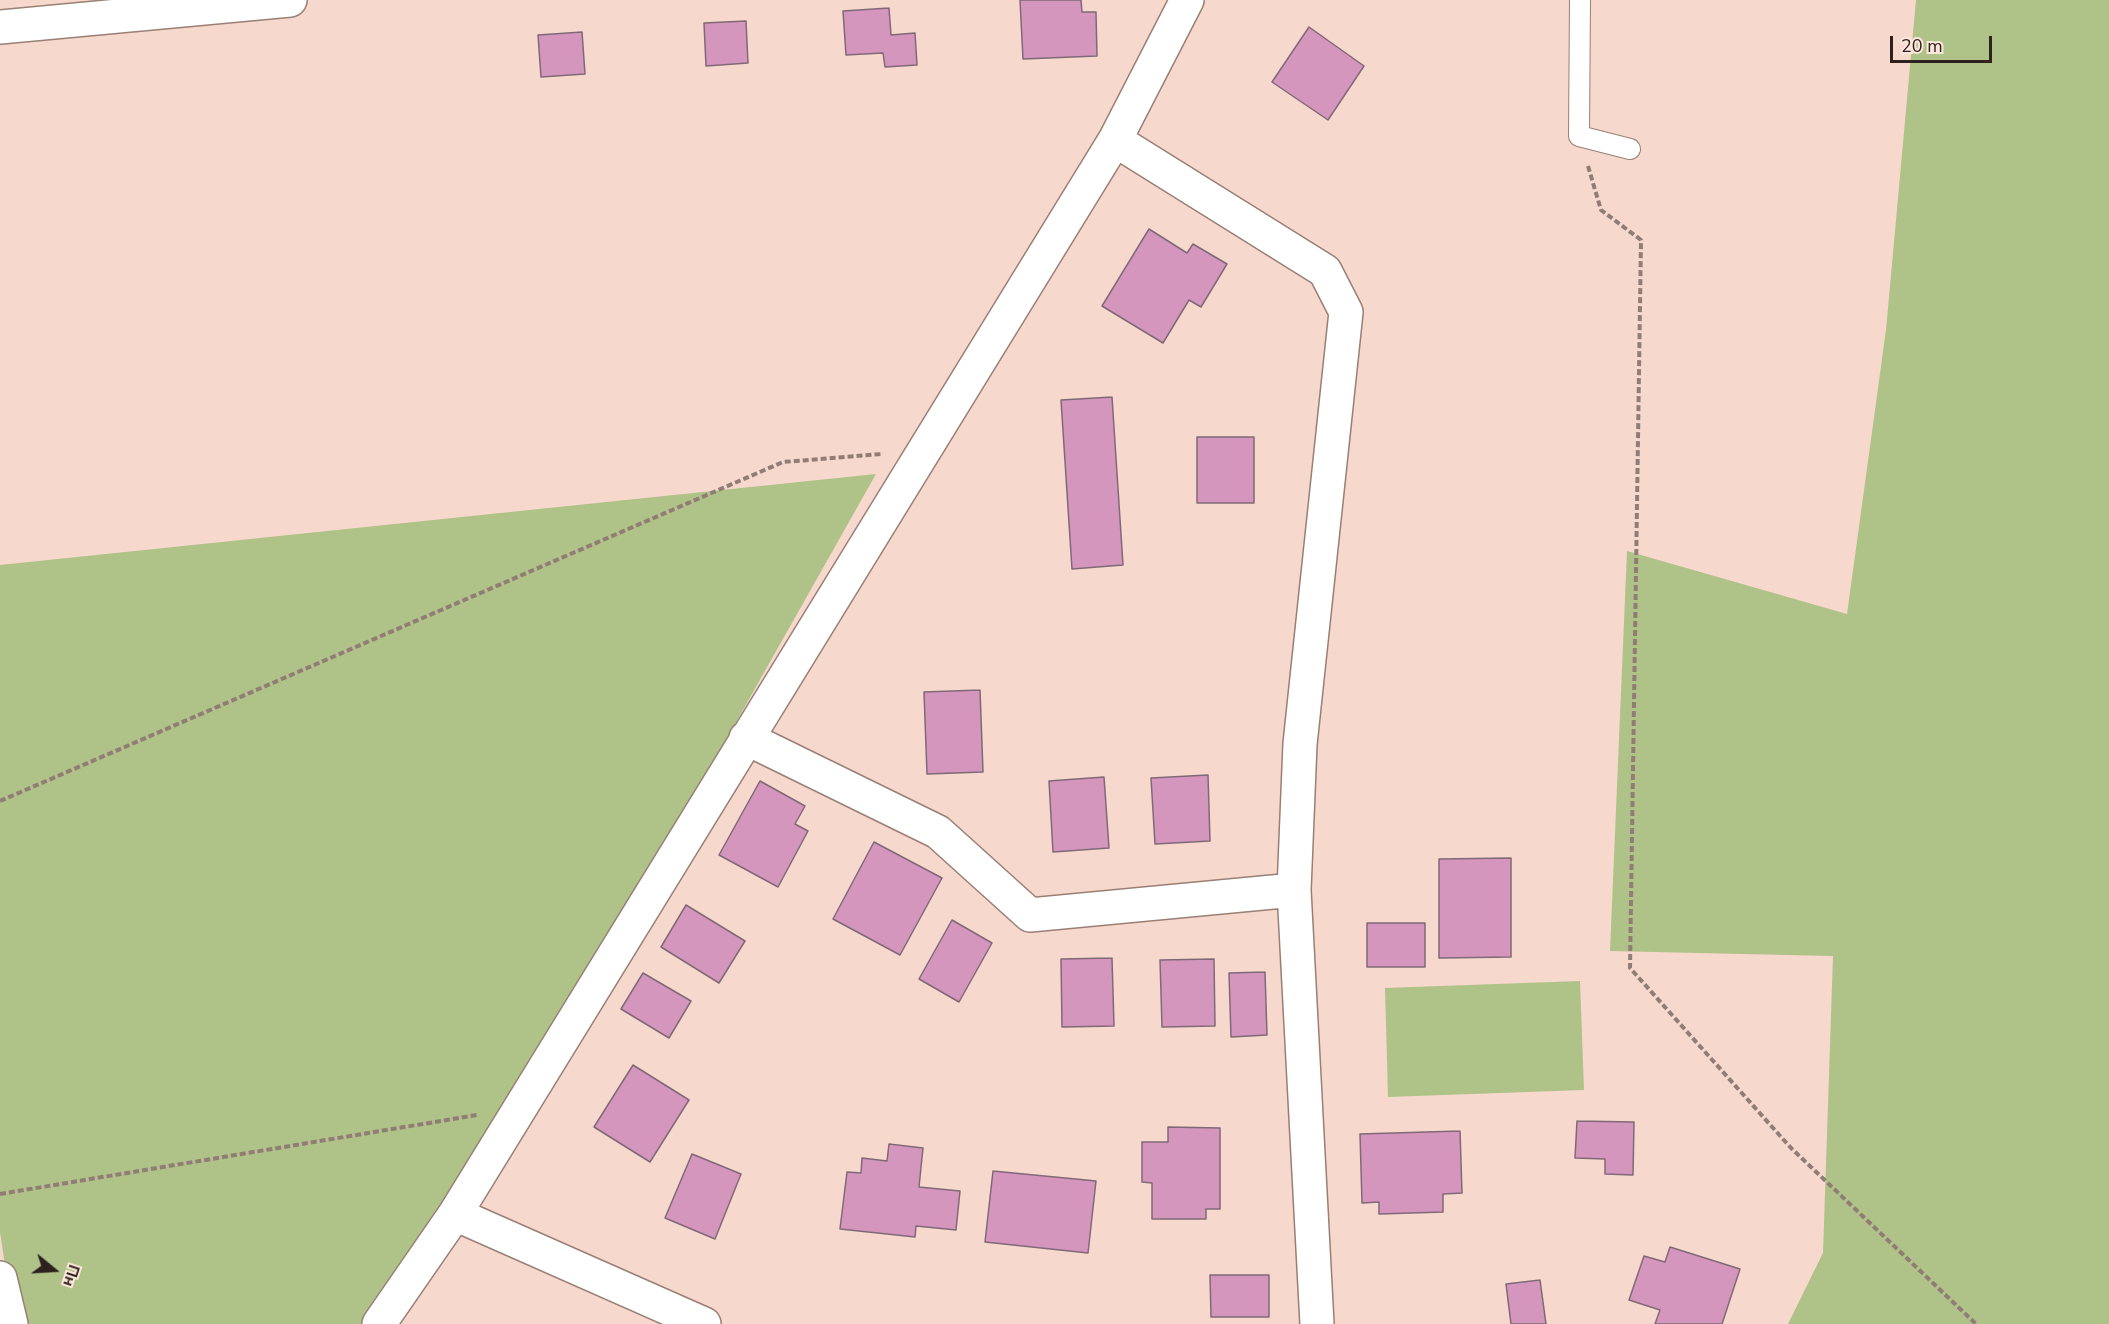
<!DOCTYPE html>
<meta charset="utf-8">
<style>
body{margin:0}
#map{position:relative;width:2109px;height:1324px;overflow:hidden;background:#f6d8cd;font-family:"Nunito Sans",sans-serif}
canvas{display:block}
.north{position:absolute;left:24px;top:1240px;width:60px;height:60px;-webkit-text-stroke:4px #ffe7de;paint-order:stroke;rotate:108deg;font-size:16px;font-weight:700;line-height:24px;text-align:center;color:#2d221e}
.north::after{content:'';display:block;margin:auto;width:21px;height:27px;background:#2d221e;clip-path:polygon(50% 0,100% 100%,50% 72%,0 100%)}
.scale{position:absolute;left:1890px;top:36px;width:102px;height:27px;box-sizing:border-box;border:3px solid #2d221e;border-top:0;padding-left:8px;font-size:18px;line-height:21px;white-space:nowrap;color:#2d221e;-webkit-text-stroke:4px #ffe7de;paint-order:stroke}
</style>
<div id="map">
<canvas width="2109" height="1324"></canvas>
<div class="north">Пн</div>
<div class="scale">20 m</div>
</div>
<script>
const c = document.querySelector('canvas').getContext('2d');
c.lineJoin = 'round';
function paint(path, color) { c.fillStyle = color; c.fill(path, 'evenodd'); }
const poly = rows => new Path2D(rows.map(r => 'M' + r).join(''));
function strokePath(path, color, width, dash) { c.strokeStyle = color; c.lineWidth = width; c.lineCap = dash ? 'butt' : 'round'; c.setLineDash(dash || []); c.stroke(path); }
const green = poly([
 [1916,0,2109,0,2109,1324,1788,1324,1823,1253,1833,956,1610,951,1627,551,1847,614,1886,330],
 [876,474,519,1107,377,1324,14,1324,0,1232,0,565],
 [1580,981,1584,1090,1388,1097,1385,988]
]);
const building = poly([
 [1020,0,1081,0,1082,12,1096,12,1097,56,1023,59,1020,0],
 [889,8,891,35,915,33,917,65,885,67,883,53,846,55,843,11,889,8],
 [746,21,748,63,706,66,704,23,746,21],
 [1309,27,1364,66,1328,120,1272,82,1309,27],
 [582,32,585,74,541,77,538,35,582,32],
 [1149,229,1187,253,1193,244,1227,264,1201,307,1189,300,1163,343,1102,306,1149,229],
 [1112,397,1123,565,1072,569,1061,400,1112,397],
 [1197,437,1254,437,1254,503,1197,503,1197,437],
 [980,690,983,772,927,774,924,692,980,690],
 [1208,775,1210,841,1155,844,1151,778,1208,775],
 [1104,777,1109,848,1053,852,1049,781,1104,777],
 [760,781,805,806,795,824,808,831,778,887,719,855,760,781],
 [874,842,942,878,900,955,833,919,874,842],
 [1511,858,1511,957,1439,958,1439,859,1511,858],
 [686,905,745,941,719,983,661,947,686,905],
 [952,920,992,943,959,1002,919,979,952,920],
 [1367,923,1425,923,1425,967,1367,967,1367,923],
 [1112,958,1114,1026,1062,1027,1061,959,1112,958],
 [1214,959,1215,1026,1162,1027,1160,960,1214,959],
 [1265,972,1267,1035,1231,1037,1229,973,1265,972],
 [643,973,691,1001,669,1038,621,1009,643,973],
 [633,1065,689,1100,650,1162,594,1127,633,1065],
 [1577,1121,1634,1122,1633,1175,1605,1174,1605,1159,1575,1158,1577,1121],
 [1168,1127,1220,1128,1220,1209,1206,1209,1206,1219,1152,1219,1152,1183,1142,1182,1142,1142,1168,1142,1168,1127],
 [1460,1131,1462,1193,1443,1194,1443,1212,1379,1214,1379,1202,1362,1203,1360,1134,1460,1131],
 [889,1144,923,1148,919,1187,960,1191,956,1230,916,1226,915,1237,840,1229,847,1172,861,1173,862,1158,887,1161,889,1144],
 [692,1154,741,1174,715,1239,665,1218,692,1154],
 [993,1171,1096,1181,1088,1253,985,1242,993,1171],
 [1670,1247,1740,1269,1722,1324,1655,1324,1660,1310,1629,1300,1644,1256,1665,1262,1670,1247],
 [1210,1275,1269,1275,1269,1317,1211,1317,1210,1275],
 [1540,1280,1546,1324,1511,1324,1506,1284,1540,1280]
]);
const path = poly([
 [1588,166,1601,210,1641,240,1630,968,1791,1148,1976,1324],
 [0,801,783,462,882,454],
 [0,1194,477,1115]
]);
const lane = poly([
 [1580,0,1579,136,1630,149]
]);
const street = poly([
 [0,27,290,0],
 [1115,140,1325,271,1346,312,1300,744,1294,890,1317,1324],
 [746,738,938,832,1030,915,1294,890],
 [455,1214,704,1324],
 [0,1278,11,1324],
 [379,1324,455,1214,1115,140,1187,0]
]);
paint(green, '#afc288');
paint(building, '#d596be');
strokePath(building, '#806977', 1.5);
strokePath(lane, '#9a7f75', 22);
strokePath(street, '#9a7f75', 36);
strokePath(path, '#927d76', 4, [6, 3]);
strokePath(lane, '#fff', 20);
strokePath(street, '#fff', 33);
</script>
